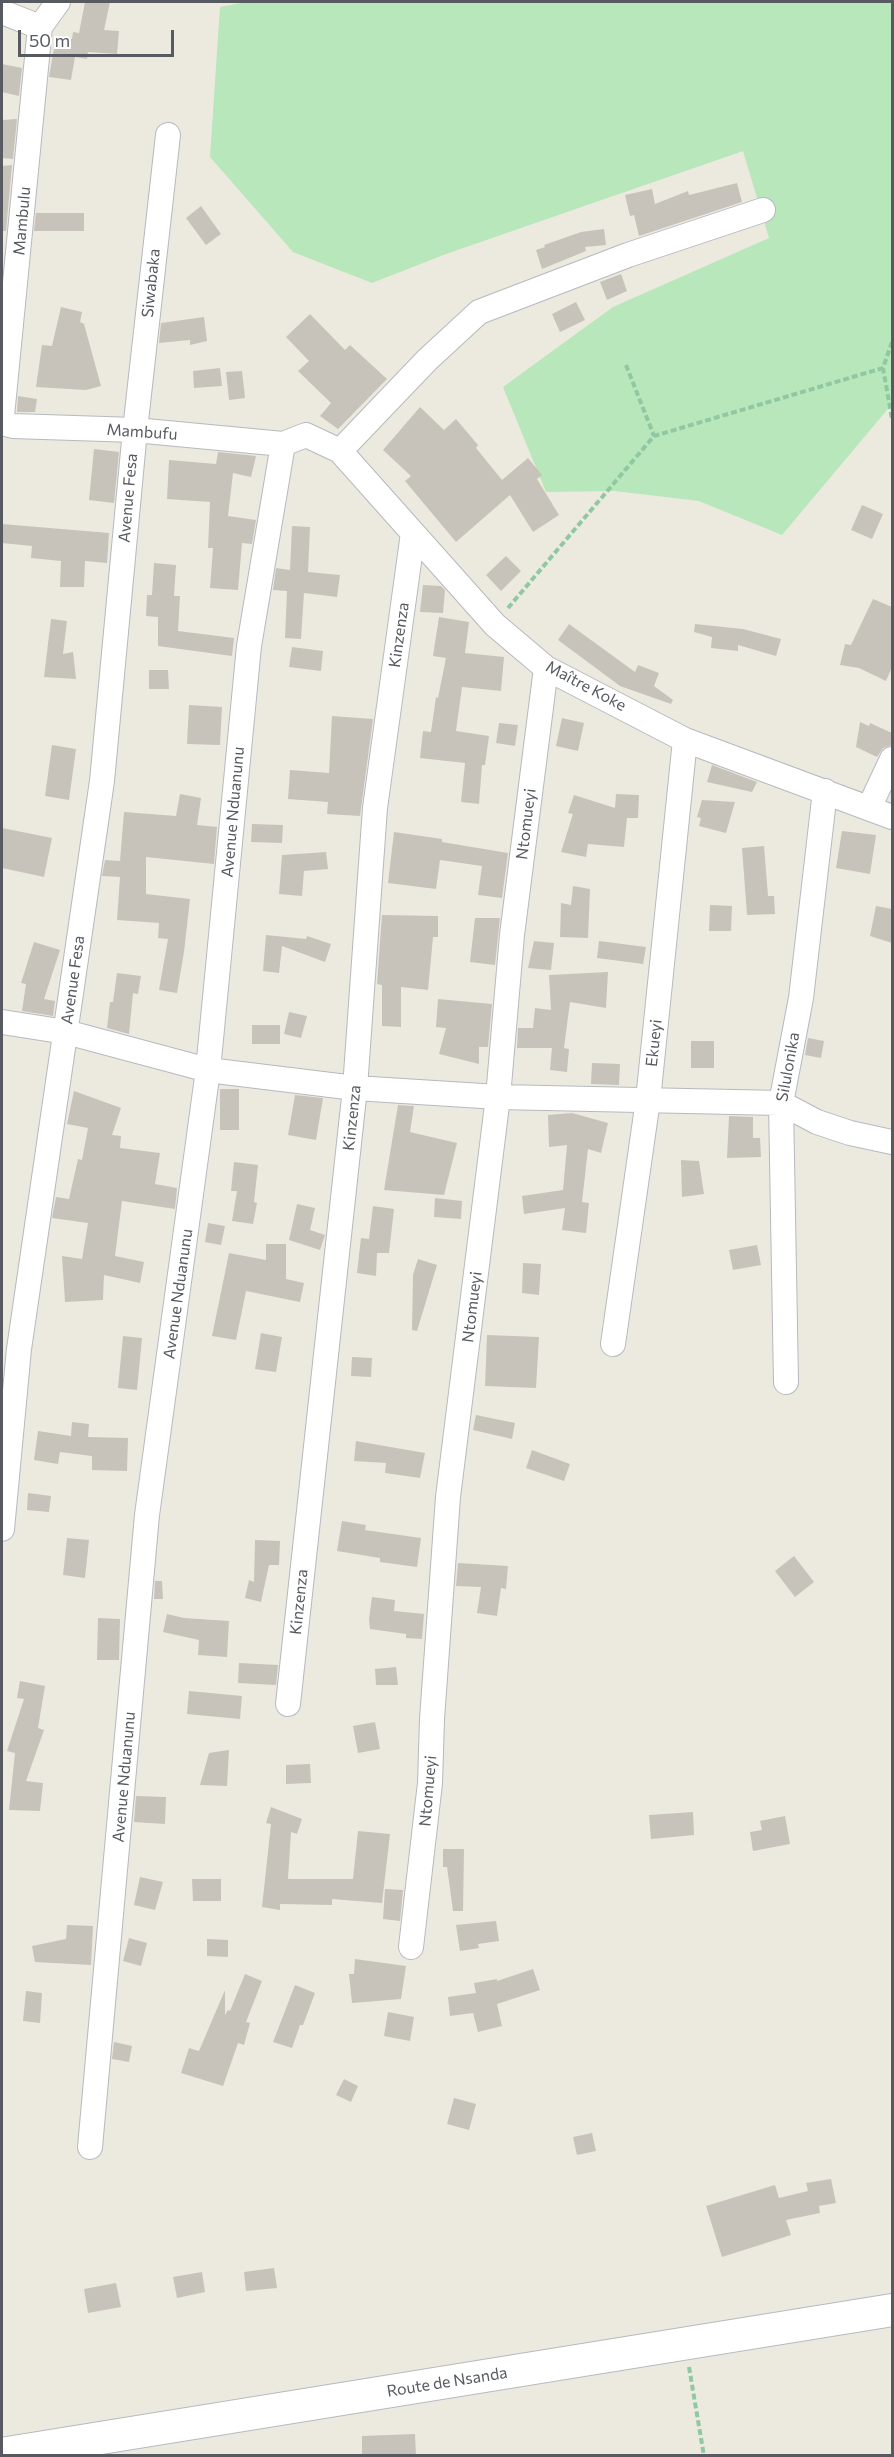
<!DOCTYPE html>
<meta charset="utf-8">
<style>
body{margin:0}
#map{position:relative;width:894px;height:2457px;overflow:hidden;background:#eceade;font-family:Commissioner,sans-serif}
canvas{display:block}
.frame{position:absolute;inset:0;border:3px solid #575b61;pointer-events:none}
.scale{position:absolute;left:18px;top:30px;width:156px;height:27px;box-sizing:border-box;border:3px solid #575b61;border-top:0;padding-left:8px;font-size:18px;line-height:21px;white-space:nowrap;color:#575b61;-webkit-text-stroke:4px #fff;paint-order:stroke}
</style>
<div id="map">
<canvas width="894" height="2457"></canvas>
<div class="frame"></div>
<div class="scale">50 m</div>
</div>
<script>
const c = document.querySelector('canvas').getContext('2d');
c.lineJoin = 'round';
function paint(path, color) { c.fillStyle = color; c.fill(path, 'evenodd'); }
const poly = rows => new Path2D(rows.map(r => 'M' + r).join(''));
function strokePath(path, color, width, dash) { c.strokeStyle = color; c.lineWidth = width; c.lineCap = dash ? 'butt' : 'round'; c.setLineDash(dash || []); c.stroke(path); }
function label(font, color, halo, rows, align = 'center') {
  c.font = font + ' Commissioner,sans-serif'; c.lineWidth = 4.5; c.setLineDash([]); c.textBaseline = 'middle'; c.strokeStyle = halo; c.fillStyle = color; for (const [text, x, y, turn = 0] of rows) {
    c.save(); c.translate(x, y); c.rotate((+turn || 0) * Math.PI / 180); c.textAlign = isNaN(turn) ? turn : align; if (halo) c.strokeText(text, 0, 0); c.fillText(text, 0, 0); c.restore();
  }
}
const green = poly([
 [246,2,892,2,892,404,782,535,699,501,615,491,546,492,503,387,613,307,769,238,743,151,446,254,372,283,293,252,210,157,220,7]
]);
const building = poly([
 [85,2,110,2,104,30,119,31,117,54,88,52,87,59,75,57,71,80,49,77,56,37,72,39,73,32,79,33],
 [2,64,22,68,19,96,2,92],
 [17,119,13,159,2,158,2,120],
 [12,165,6,231,2,231,2,166],
 [737,183,742,202,639,236,634,215,630,216,625,195,652,189,655,204,688,191,689,195],
 [201,206,221,234,206,245,186,218],
 [36,213,84,213,84,231,34,231],
 [604,229,606,245,585,247,586,251,542,269,536,250,545,247,544,245,581,232],
 [621,274,627,291,607,300,600,282],
 [576,302,585,320,560,332,552,314],
 [61,307,82,312,80,322,84,324,101,386,86,390,36,387,42,345,52,346],
 [310,314,345,350,350,345,387,379,338,429,320,416,331,403,298,371,309,361,286,337],
 [204,317,207,341,190,345,190,340,159,343,161,323],
 [220,368,222,386,194,388,193,371],
 [242,371,245,398,229,400,226,372],
 [18,396,37,399,35,412,17,412],
 [420,407,444,430,456,419,478,445,476,448,502,480,528,458,542,475,537,479,559,515,533,532,510,495,456,542,405,481,411,476,383,450],
 [94,449,119,452,114,503,89,500],
 [218,452,256,456,251,477,233,473,228,516,256,520,252,544,242,543,238,590,210,588,213,548,208,548,210,502,167,499,169,460,216,464],
 [862,505,883,514,872,539,851,530],
 [2,524,109,533,107,563,85,561,84,587,60,587,61,561,31,558,32,546,2,543],
 [292,526,310,527,308,572,340,575,337,597,304,593,301,639,285,638,287,591,273,590,276,568,290,570],
 [506,556,521,571,501,591,486,575],
 [154,563,176,565,174,596,180,596,178,631,234,638,232,656,158,646,158,617,146,616,147,595,152,595],
 [423,585,441,586,445,590,443,613,420,612],
 [873,599,892,607,892,667,886,681,859,668,840,665,845,644,851,645],
 [439,617,469,622,465,653,504,657,501,691,462,687,456,731,489,736,485,765,482,765,479,804,461,802,465,763,420,758,423,731,431,732,436,697,438,698,446,658,433,656],
 [51,619,67,621,63,654,73,652,76,679,44,677],
 [569,624,635,672,638,665,659,673,654,686,673,700,671,704,620,686,558,640],
 [695,624,743,629,781,639,776,656,738,645,738,651,711,648,712,637,694,632],
 [292,647,323,651,321,671,289,667],
 [149,670,168,670,169,689,149,689],
 [189,705,222,707,220,745,187,744],
 [332,716,373,719,360,816,327,814,328,802,288,799,290,770,329,773],
 [562,718,584,723,578,751,556,746],
 [860,722,869,726,870,723,892,733,892,745,883,748,877,757,856,747],
 [499,723,518,725,515,746,496,743],
 [52,745,76,749,69,800,45,796],
 [712,765,757,782,752,792,707,782],
 [180,794,201,798,197,825,217,827,214,864,146,857,146,894,190,899,184,952,177,993,159,990,168,939,158,938,159,923,117,920,120,877,102,876,105,860,120,861,124,812,176,816],
 [616,794,639,795,638,818,627,818,624,847,588,844,586,857,561,852,573,814,568,813,574,795,615,808],
 [702,800,735,802,726,833,699,826,701,818,697,817],
 [252,824,283,825,282,843,251,842],
 [2,828,52,838,44,877,2,868],
 [842,831,876,835,870,874,836,868],
 [394,832,442,839,442,842,508,853,502,898,478,895,482,866,440,860,436,889,388,883],
 [764,846,768,896,774,896,775,914,747,915,742,848],
 [326,852,328,869,304,871,302,896,279,894,282,855],
 [573,886,590,889,588,938,560,937,561,903,571,905],
 [710,905,732,906,731,931,709,931],
 [876,906,892,909,892,943,870,936],
 [382,915,438,916,438,937,433,937,428,990,401,987,401,1027,382,1026,382,985,377,984],
 [475,918,500,918,495,965,470,962],
 [266,935,306,939,307,936,331,944,325,962,282,946,279,973,263,971],
 [534,941,554,943,551,970,528,968],
 [599,941,646,947,643,964,597,958],
 [34,942,60,950,44,999,55,1001,53,1016,22,1011,26,984,21,983],
 [608,972,606,1008,570,1002,564,1048,569,1049,567,1072,550,1070,552,1048,517,1048,518,1028,533,1028,535,1008,551,1010,549,975],
 [117,973,141,976,138,994,133,993,129,1034,107,1028,110,1002,113,1002],
 [438,999,492,1004,488,1047,479,1047,479,1064,439,1054,446,1028,436,1027],
 [289,1012,307,1016,301,1038,284,1034],
 [252,1025,280,1025,280,1044,252,1044],
 [808,1038,824,1041,821,1058,805,1055],
 [691,1041,714,1041,714,1068,691,1068],
 [592,1063,620,1064,619,1085,591,1084],
 [220,1089,239,1089,239,1130,220,1130],
 [74,1091,121,1108,112,1135,121,1136,120,1148,160,1153,155,1184,177,1188,175,1209,122,1201,115,1256,144,1262,140,1283,104,1275,103,1300,65,1302,62,1256,82,1259,88,1223,52,1218,56,1197,69,1199,78,1159,82,1160,88,1128,67,1124],
 [295,1095,323,1098,316,1140,288,1135],
 [398,1105,414,1106,410,1132,457,1143,444,1195,384,1190],
 [572,1113,608,1123,601,1153,588,1149,582,1202,589,1203,586,1233,562,1230,565,1208,524,1214,522,1196,563,1190,567,1145,549,1147,548,1115],
 [729,1116,753,1117,753,1138,760,1138,761,1157,727,1158],
 [681,1160,699,1161,704,1194,682,1197],
 [234,1162,258,1165,254,1202,257,1203,253,1224,232,1221,237,1191,231,1191],
 [435,1198,462,1201,461,1219,434,1217],
 [297,1204,315,1208,310,1230,325,1235,320,1250,289,1240],
 [373,1206,394,1209,389,1253,377,1253,376,1276,357,1273,361,1238,369,1239],
 [208,1223,225,1226,221,1245,205,1242],
 [266,1244,286,1244,286,1279,304,1283,300,1302,246,1291,236,1340,212,1336,229,1253,266,1260],
 [757,1245,761,1265,733,1270,729,1250],
 [418,1259,437,1265,417,1331,412,1330,413,1275],
 [523,1263,541,1264,539,1295,522,1293],
 [261,1333,282,1337,276,1372,255,1369],
 [487,1335,539,1337,536,1388,485,1386],
 [123,1336,142,1338,137,1390,118,1388],
 [352,1357,372,1358,371,1377,351,1376],
 [476,1415,515,1423,512,1439,473,1430],
 [72,1422,89,1424,88,1437,128,1438,127,1471,92,1470,92,1456,60,1452,58,1464,34,1460,38,1431,71,1436],
 [356,1441,425,1453,420,1478,385,1473,386,1463,354,1461],
 [532,1450,570,1464,564,1481,526,1468],
 [28,1493,51,1496,49,1512,27,1510],
 [342,1521,366,1525,365,1530,421,1538,417,1567,380,1562,380,1558,337,1551],
 [67,1538,89,1540,85,1578,63,1575],
 [255,1540,280,1541,279,1565,269,1565,261,1602,245,1598,249,1580,254,1582],
 [794,1556,814,1582,795,1597,775,1571],
 [458,1563,508,1566,506,1589,501,1588,497,1616,477,1613,481,1587,456,1586],
 [155,1581,162,1581,163,1599,154,1599],
 [372,1597,395,1600,394,1611,424,1614,422,1639,406,1638,406,1634,370,1629,369,1619],
 [167,1614,184,1618,229,1621,227,1657,198,1655,199,1640,163,1632],
 [98,1618,120,1619,119,1660,97,1660],
 [239,1663,278,1665,276,1685,238,1683],
 [396,1667,398,1685,376,1685,375,1669],
 [20,1681,45,1686,38,1728,44,1730,26,1781,43,1783,40,1811,9,1810,15,1753,7,1751,24,1699,17,1698],
 [189,1691,242,1696,240,1719,187,1714],
 [375,1722,380,1749,358,1753,353,1726],
 [229,1750,227,1786,200,1785,209,1753],
 [310,1764,311,1783,286,1784,286,1765],
 [136,1796,166,1797,165,1824,134,1822],
 [271,1807,302,1819,297,1834,291,1832,288,1879,353,1879,358,1831,390,1834,382,1903,332,1899,332,1905,280,1904,280,1910,262,1907,271,1824,266,1823],
 [693,1812,694,1835,651,1839,649,1815],
 [785,1816,790,1844,753,1851,750,1832,762,1830,760,1821],
 [443,1849,464,1849,463,1911,453,1911,447,1867,443,1867],
 [140,1877,163,1882,155,1910,134,1905],
 [192,1879,221,1879,221,1901,193,1901],
 [385,1889,403,1890,400,1921,383,1919],
 [496,1921,499,1941,478,1944,479,1948,460,1951,456,1925],
 [67,1925,93,1926,91,1965,35,1962,32,1946,66,1939],
 [129,1938,147,1943,141,1966,123,1961],
 [207,1939,228,1940,228,1957,207,1956],
 [355,1959,406,1966,401,1999,352,2003,349,1974,354,1974],
 [533,1969,540,1990,497,2004,502,2026,478,2032,473,2013,450,2016,448,1997,476,1993,474,1983,497,1979,497,1981],
 [245,1974,262,1981,246,2022,250,2023,244,2045,238,2043,223,2086,181,2073,189,2048,199,2051,225,1990,225,2015,228,2010,230,2011],
 [295,1985,315,1993,303,2025,300,2025,292,2048,273,2042],
 [26,1991,42,1993,40,2023,23,2021],
 [388,2012,414,2017,410,2041,384,2036],
 [114,2042,132,2046,129,2062,112,2059],
 [344,2079,358,2086,351,2102,336,2095],
 [454,2098,476,2104,469,2130,447,2124],
 [592,2133,596,2151,577,2155,573,2137],
 [831,2179,836,2203,819,2206,820,2213,786,2220,791,2235,722,2257,706,2206,775,2185,779,2198,808,2191,806,2183],
 [274,2268,277,2288,246,2291,244,2272],
 [202,2272,205,2292,177,2298,173,2277],
 [116,2283,121,2307,88,2313,84,2289],
 [415,2434,416,2456,362,2456,362,2436]
]);
const path = poly([
 [892,342,883,368,892,419],
 [626,365,654,436],
 [508,608,654,436,883,368],
 [689,2367,704,2456]
]);
const minor = poly([
 [2,12,40,27],
 [40,27,58,2],
 [2,416,40,27],
 [2,423,13,426,135,430,283,444,306,435,340,451,495,625,546,668,685,740,892,817],
 [340,451,427,360,479,312,628,255,763,210],
 [869,808,892,759],
 [2,1022,66,1032,208,1070,355,1088,498,1097,781,1103,817,1122,850,1133,892,1142],
 [613,1344,648,1100,685,740],
 [786,1382,781,1103,801,998,825,791],
 [2,1529,19,1349,102,781,135,430,168,135],
 [288,1704,355,1088,375,808,413,533],
 [411,1947,430,1783,432,1719,448,1497,498,1097,512,935,546,668],
 [90,2147,147,1515,208,1070,249,646,283,444]
]);
const tertiary = poly([
 [2,2454,892,2310]
]);
const streetNames = [
 ["Mambulu",22,221,-85],
 ["Siwabaka",151,283,-84],
 ["Mambufu",142,432,4],
 ["Avenue Fesa",128,498,-85],
 ["Kinzenza",399,635,-82],
 ["Maître Koke",586,686,28],
 ["Avenue Nduanunu",233,812,-85],
 ["Ntomueyi",526,824,-83],
 ["Avenue Fesa",73,980,-82],
 ["Ekueyi",654,1043,-84],
 ["Silulonika",788,1067,-80],
 ["Kinzenza",352,1118,-84],
 ["Avenue Nduanunu",178,1294,-82],
 ["Ntomueyi",472,1307,-83],
 ["Kinzenza",299,1602,-84],
 ["Avenue Nduanunu",124,1777,-85],
 ["Ntomueyi",428,1791,-85],
 ["Route de Nsanda",447,2382,-9]
];
paint(green, '#b7e7ba');
paint(building, '#c7c3bb');
strokePath(minor, '#b6b9bf', 26);
strokePath(tertiary, '#b6b9bf', 34);
strokePath(path, '#90c8a2', 4, [6, 3]);
strokePath(minor, '#fff', 24);
strokePath(tertiary, '#fff', 32);
label('16px', '#575b61', '#fff', streetNames);
</script>
